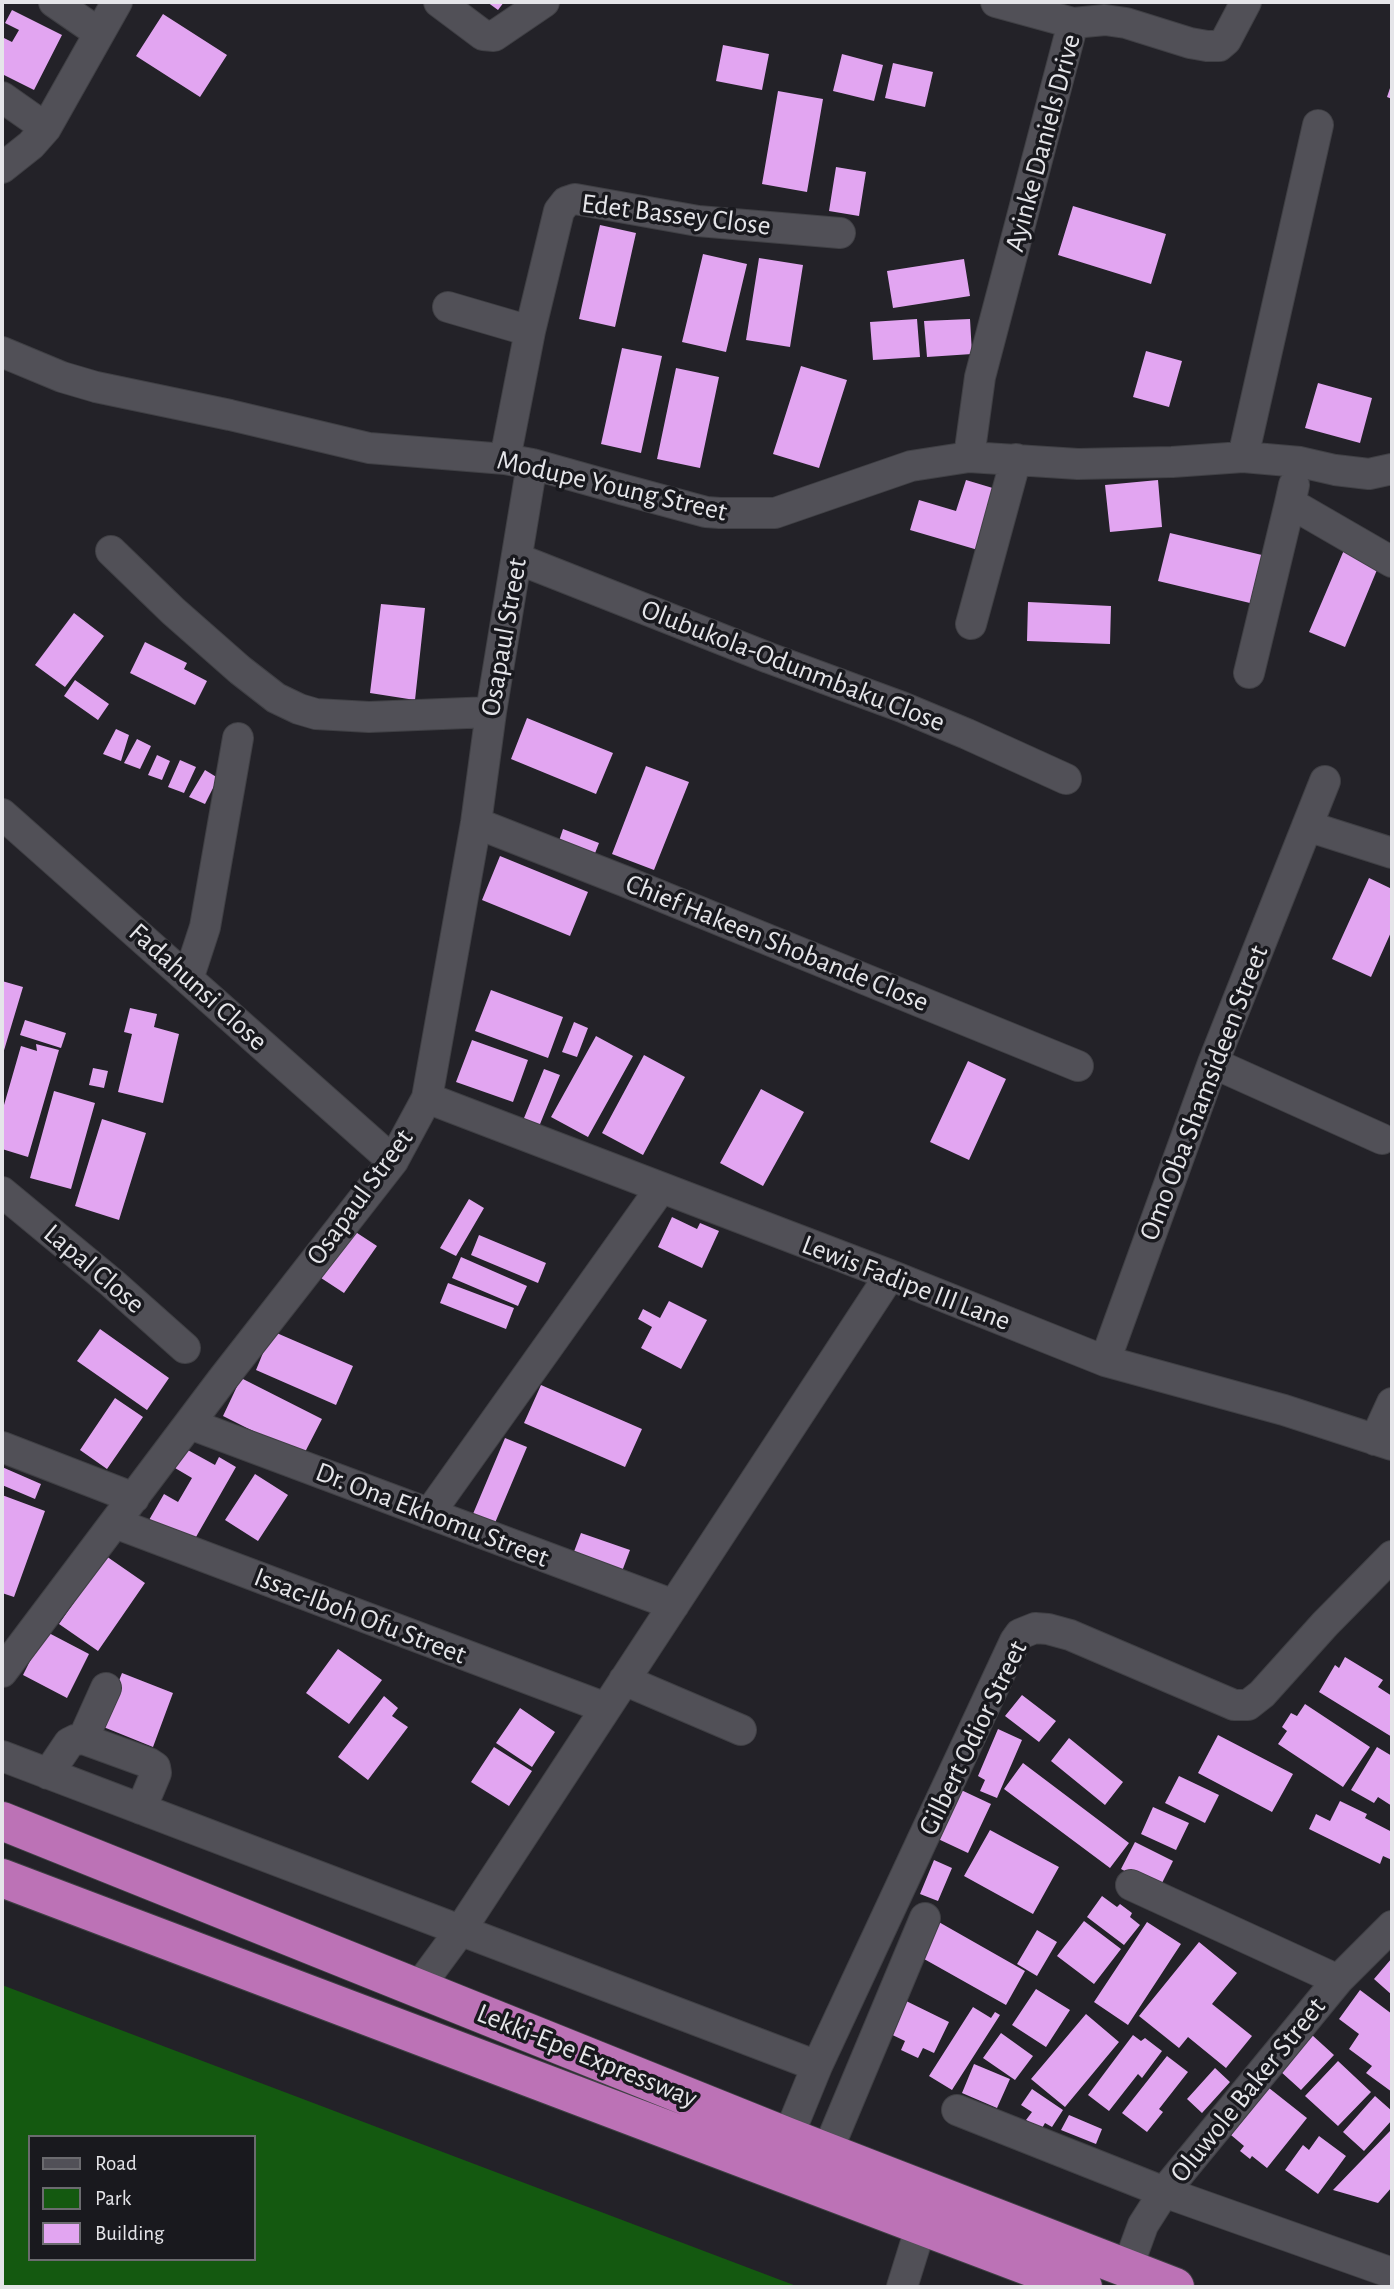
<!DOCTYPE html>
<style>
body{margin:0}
#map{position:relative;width:1394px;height:2289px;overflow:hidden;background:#232228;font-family:"Alegreya Sans",sans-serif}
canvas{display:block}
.frame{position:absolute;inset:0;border:4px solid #e5e5e9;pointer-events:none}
.legend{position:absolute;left:28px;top:2135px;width:228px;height:126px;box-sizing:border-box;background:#19191e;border:2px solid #6b6b6f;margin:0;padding:9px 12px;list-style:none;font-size:21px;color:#e5e5e9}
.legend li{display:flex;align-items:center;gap:14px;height:35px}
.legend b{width:35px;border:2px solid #6b6b6f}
</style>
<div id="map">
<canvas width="1394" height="2289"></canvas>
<div class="frame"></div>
<ul class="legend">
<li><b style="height:9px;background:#515057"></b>Road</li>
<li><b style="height:19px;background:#145910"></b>Park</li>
<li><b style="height:19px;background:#e2a5f1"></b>Building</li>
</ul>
</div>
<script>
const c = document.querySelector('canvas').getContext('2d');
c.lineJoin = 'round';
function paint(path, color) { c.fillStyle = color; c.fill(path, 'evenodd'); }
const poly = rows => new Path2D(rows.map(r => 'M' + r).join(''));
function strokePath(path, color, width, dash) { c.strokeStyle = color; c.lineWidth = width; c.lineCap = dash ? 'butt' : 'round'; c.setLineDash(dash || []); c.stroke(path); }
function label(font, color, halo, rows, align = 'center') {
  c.font = font + ' "Alegreya Sans",sans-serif'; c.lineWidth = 7; c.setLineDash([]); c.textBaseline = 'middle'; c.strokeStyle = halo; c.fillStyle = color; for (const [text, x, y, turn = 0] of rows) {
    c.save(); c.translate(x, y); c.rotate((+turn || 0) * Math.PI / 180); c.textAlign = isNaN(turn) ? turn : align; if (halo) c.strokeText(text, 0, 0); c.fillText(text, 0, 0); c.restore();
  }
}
const green = poly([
 [2,1985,799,2287,2,2287],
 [30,2137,254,2137,254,2259,30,2259]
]);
const building = poly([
 [487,2,504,2,498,10],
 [12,10,62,35,34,90,2,74,2,37,12,42,19,30,5,23],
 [163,14,227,55,200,97,136,56],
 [723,45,769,54,762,90,716,81],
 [842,54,883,65,874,101,833,91],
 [893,63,933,72,925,107,885,98],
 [1392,82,1392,99,1387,97],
 [778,91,823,99,807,192,762,184],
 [836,167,866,172,859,216,829,211],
 [1073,206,1166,234,1151,284,1058,255],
 [600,225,636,233,615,327,579,319],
 [703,254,747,264,726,352,682,342],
 [759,258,803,265,790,347,746,340],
 [964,259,970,296,893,308,887,271],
 [917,319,920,357,873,360,870,322],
 [970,319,972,354,927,357,924,321],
 [622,348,662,356,641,453,601,444],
 [1146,351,1182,361,1169,407,1133,397],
 [801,366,847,380,819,468,773,454],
 [676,368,719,377,700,468,657,459],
 [1318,383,1372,398,1360,443,1305,428],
 [966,480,996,489,978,550,910,530,919,500,956,511],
 [1158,480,1162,527,1110,532,1105,485],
 [1170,533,1262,555,1250,603,1158,581],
 [1344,550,1379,565,1345,647,1309,632],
 [1028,602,1111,606,1110,644,1027,641],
 [381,604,425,608,415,700,370,693],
 [74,613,104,636,65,687,35,665],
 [145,642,187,663,184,669,207,681,195,705,130,673],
 [75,680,109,704,98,720,64,696],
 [527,718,613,753,596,794,511,759],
 [116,729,129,735,121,761,103,754],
 [137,739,151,746,140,769,124,763],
 [157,755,170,761,162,780,148,775],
 [180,760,196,767,184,793,168,787],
 [646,766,689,782,654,870,612,854],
 [205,770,218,778,205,804,189,797],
 [563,829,599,843,592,861,557,847],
 [500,856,588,892,570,936,482,900],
 [1369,878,1392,889,1392,930,1371,977,1332,959],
 [2,981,23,987,2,1057],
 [491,990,563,1017,548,1058,475,1031],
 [130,1008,157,1014,154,1027,179,1034,163,1103,118,1092,132,1034,124,1032],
 [25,1020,66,1033,61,1048,20,1035],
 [574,1022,588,1028,577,1057,562,1052],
 [596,1036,633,1056,588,1137,551,1117],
 [472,1040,528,1060,513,1102,456,1082],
 [36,1044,59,1050,28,1157,2,1149,2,1112,21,1046,37,1051],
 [644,1055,685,1077,643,1155,602,1133],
 [968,1061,1006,1079,969,1160,930,1142],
 [93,1068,108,1071,104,1088,89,1085],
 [544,1069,560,1075,538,1129,522,1123],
 [761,1089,804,1112,763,1186,720,1163],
 [54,1091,95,1103,71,1189,30,1178],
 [102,1119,146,1133,119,1220,75,1206],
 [469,1199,484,1208,456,1256,440,1248],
 [672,1217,697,1229,700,1223,719,1231,702,1268,658,1247],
 [351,1229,377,1246,344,1293,318,1276],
 [479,1235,546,1263,538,1283,471,1255],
 [461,1257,527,1286,518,1306,452,1278],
 [448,1283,514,1308,506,1329,440,1303],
 [669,1301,707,1320,681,1369,641,1348,652,1327,638,1319,643,1309,660,1318],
 [100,1329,169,1378,147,1410,77,1361],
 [272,1331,353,1366,336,1405,256,1370],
 [241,1378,322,1419,303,1456,223,1416],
 [541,1385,642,1429,625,1467,524,1423],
 [115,1398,143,1417,107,1469,80,1450],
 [505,1438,527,1447,492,1530,470,1521],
 [186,1449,215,1465,219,1457,236,1467,192,1544,149,1520,164,1494,178,1502,192,1478,175,1468],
 [2,1467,41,1484,35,1499,2,1485],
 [255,1474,288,1495,258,1541,225,1520],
 [2,1495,45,1511,14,1597,2,1593],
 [581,1533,630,1550,621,1574,572,1557],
 [106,1556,145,1583,98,1651,59,1624],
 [45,1631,89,1654,67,1698,23,1675],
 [338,1649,382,1680,349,1724,306,1693],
 [1345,1657,1383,1680,1378,1687,1392,1696,1392,1737,1319,1692,1335,1665,1339,1668],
 [122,1673,173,1693,153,1747,101,1726],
 [1022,1695,1056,1721,1039,1742,1005,1716],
 [384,1696,398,1708,392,1716,408,1727,368,1780,338,1757],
 [1305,1704,1370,1747,1343,1787,1278,1744,1287,1731,1282,1727,1291,1713,1297,1716],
 [520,1708,555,1732,532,1767,496,1743],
 [998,1729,1022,1740,997,1798,980,1791,985,1780,978,1776],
 [1218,1735,1293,1774,1272,1812,1198,1773],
 [1069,1738,1123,1782,1105,1805,1051,1761],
 [494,1747,532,1771,509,1806,471,1782],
 [1377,1747,1392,1756,1392,1806,1378,1797,1374,1803,1351,1790],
 [1023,1763,1129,1843,1110,1868,1004,1789],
 [1179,1776,1219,1795,1205,1823,1165,1803],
 [959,1789,991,1804,968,1853,936,1838],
 [1340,1801,1367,1814,1365,1818,1392,1832,1392,1860,1383,1856,1380,1864,1309,1829,1316,1814,1330,1821],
 [1153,1807,1189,1823,1176,1850,1141,1834],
 [990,1830,1059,1867,1033,1914,964,1876],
 [1135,1842,1173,1861,1159,1889,1121,1869],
 [934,1860,952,1868,938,1901,920,1894],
 [1102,1896,1117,1907,1120,1904,1132,1913,1130,1917,1140,1925,1124,1945,1087,1917],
 [937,1921,1025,1971,1006,2005,917,1955],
 [1084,1921,1121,1949,1094,1984,1057,1956],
 [1147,1922,1181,1944,1128,2025,1094,2002],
 [1037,1930,1057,1942,1037,1976,1017,1964],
 [1199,1942,1237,1973,1212,2004,1252,2036,1226,2068,1188,2037,1179,2048,1139,2016],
 [1392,1958,1392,1995,1374,1979],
 [1036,1989,1070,2010,1046,2047,1012,2025],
 [1360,1990,1392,2014,1392,2092,1366,2073,1372,2066,1349,2049,1359,2034,1339,2019],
 [898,1997,949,2022,934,2053,923,2048,918,2058,901,2050,905,2041,882,2030],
 [973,2007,991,2018,995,2012,1000,2015,952,2090,929,2076],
 [1086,2014,1119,2042,1065,2107,1031,2079],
 [1001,2033,1033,2056,1015,2080,983,2058],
 [1133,2035,1141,2041,1145,2038,1162,2051,1142,2078,1138,2074,1109,2111,1088,2095],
 [1312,2035,1334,2055,1301,2090,1280,2071],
 [1167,2056,1188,2072,1159,2109,1163,2112,1147,2132,1122,2113],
 [1338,2061,1371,2092,1338,2126,1305,2096],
 [974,2064,1010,2079,997,2108,962,2093],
 [1215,2068,1230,2082,1202,2113,1187,2099],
 [1269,2088,1307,2118,1267,2168,1252,2156,1250,2159,1240,2151,1244,2146,1231,2135],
 [1032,2089,1063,2110,1052,2127,1045,2123,1041,2130,1026,2120,1032,2112,1021,2105],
 [1375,2096,1392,2111,1392,2120,1364,2151,1343,2132],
 [1069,2115,1102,2129,1096,2144,1061,2130],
 [1390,2131,1392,2133,1392,2187,1378,2203,1333,2190],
 [1319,2136,1346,2156,1318,2194,1285,2170,1303,2145,1309,2150]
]);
const minor = poly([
 [54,2,99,33],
 [439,2,483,35,494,36,544,2],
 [996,2,1073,23,1105,20,1126,23,1190,43,1207,46,1219,46,1226,40,1246,2],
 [2,97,46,128],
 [2,168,31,145,46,128,117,2],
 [448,307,530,331],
 [2,352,62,377,96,387,230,415,369,448,505,459,532,464,621,489,706,512,720,513,775,513,911,466,969,457,1078,464,1172,462,1243,457,1300,462,1335,470,1369,474,1392,469],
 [969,457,980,377,1073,23],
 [1243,457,1318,125],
 [505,459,530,331,559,211,566,202,575,199,698,221,840,233],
 [1294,485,1290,503,1392,562],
 [111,551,173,611,240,670,276,698,299,709,316,714,369,717,491,712],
 [518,559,769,658,902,707,967,734,1066,779],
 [971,624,1016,459],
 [1249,673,1290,503],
 [2,814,393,1161],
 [476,823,624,881,1078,1066],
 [1307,826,1392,853],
 [188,979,205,927,238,738],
 [1213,1063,1382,1139],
 [427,1098,890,1275,1105,1361,1284,1410,1392,1445],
 [2,1192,112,1283,185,1348],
 [1105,1361,1213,1063,1325,781],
 [190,1424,674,1605],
 [1375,1440,1392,1403],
 [2,1447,134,1498],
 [429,1514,661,1188],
 [115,1523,606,1708],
 [2,1672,222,1380,393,1161,427,1098,476,823,491,712,532,464],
 [624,1680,741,1730],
 [83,1739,106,1688],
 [2,1756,817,2066],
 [48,1774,69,1743,75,1740,83,1739,149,1763,155,1767,156,1773,141,1809],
 [1131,1885,1338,1980],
 [418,1988,460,1931,890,1275],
 [957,2110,1164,2192,1392,2273],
 [788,2137,817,2066,1015,1641,1020,1634,1035,1628,1048,1629,1070,1635,1234,1705,1248,1705,1262,1694,1325,1624,1392,1556],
 [827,2152,925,1918],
 [1127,2269,1143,2225,1164,2192,1338,1980,1392,1926],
 [902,2287,921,2226]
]);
const highway = poly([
 [2,1821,788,2137,1175,2287],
 [2,1878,1083,2287]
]);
const streetNames = [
 ["Ayinke Daniels Drive",1043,143,-75],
 ["Edet Bassey Close",676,215,7],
 ["Modupe Young Street",612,486,13],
 ["Osapaul Street",504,637,-80],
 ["Olubukola-Odunmbaku Close",793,666,21],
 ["Chief Hakeen Shobande Close",777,943,22],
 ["Fadahunsi Close",198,987,42],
 ["Omo Oba Shamsideen Street",1204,1093,-69],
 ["Osapaul Street",360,1197,-54],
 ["Lapal Close",94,1269,40],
 ["Lewis Fadipe III Lane",906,1283,21],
 ["Dr. Ona Ekhomu Street",432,1515,21],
 ["Issac-Iboh Ofu Street",360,1616,21],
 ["Gilbert Odior Street",973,1738,-64],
 ["Lekki-Epe Expressway",587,2056,22],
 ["Oluwole Baker Street",1248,2090,-51]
];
paint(green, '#145910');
paint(building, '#e2a5f1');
strokePath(minor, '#404045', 32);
strokePath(highway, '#404045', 40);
strokePath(minor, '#515057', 30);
strokePath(highway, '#bc72b6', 38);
label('28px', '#e5e5e9', '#19191e', streetNames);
</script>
